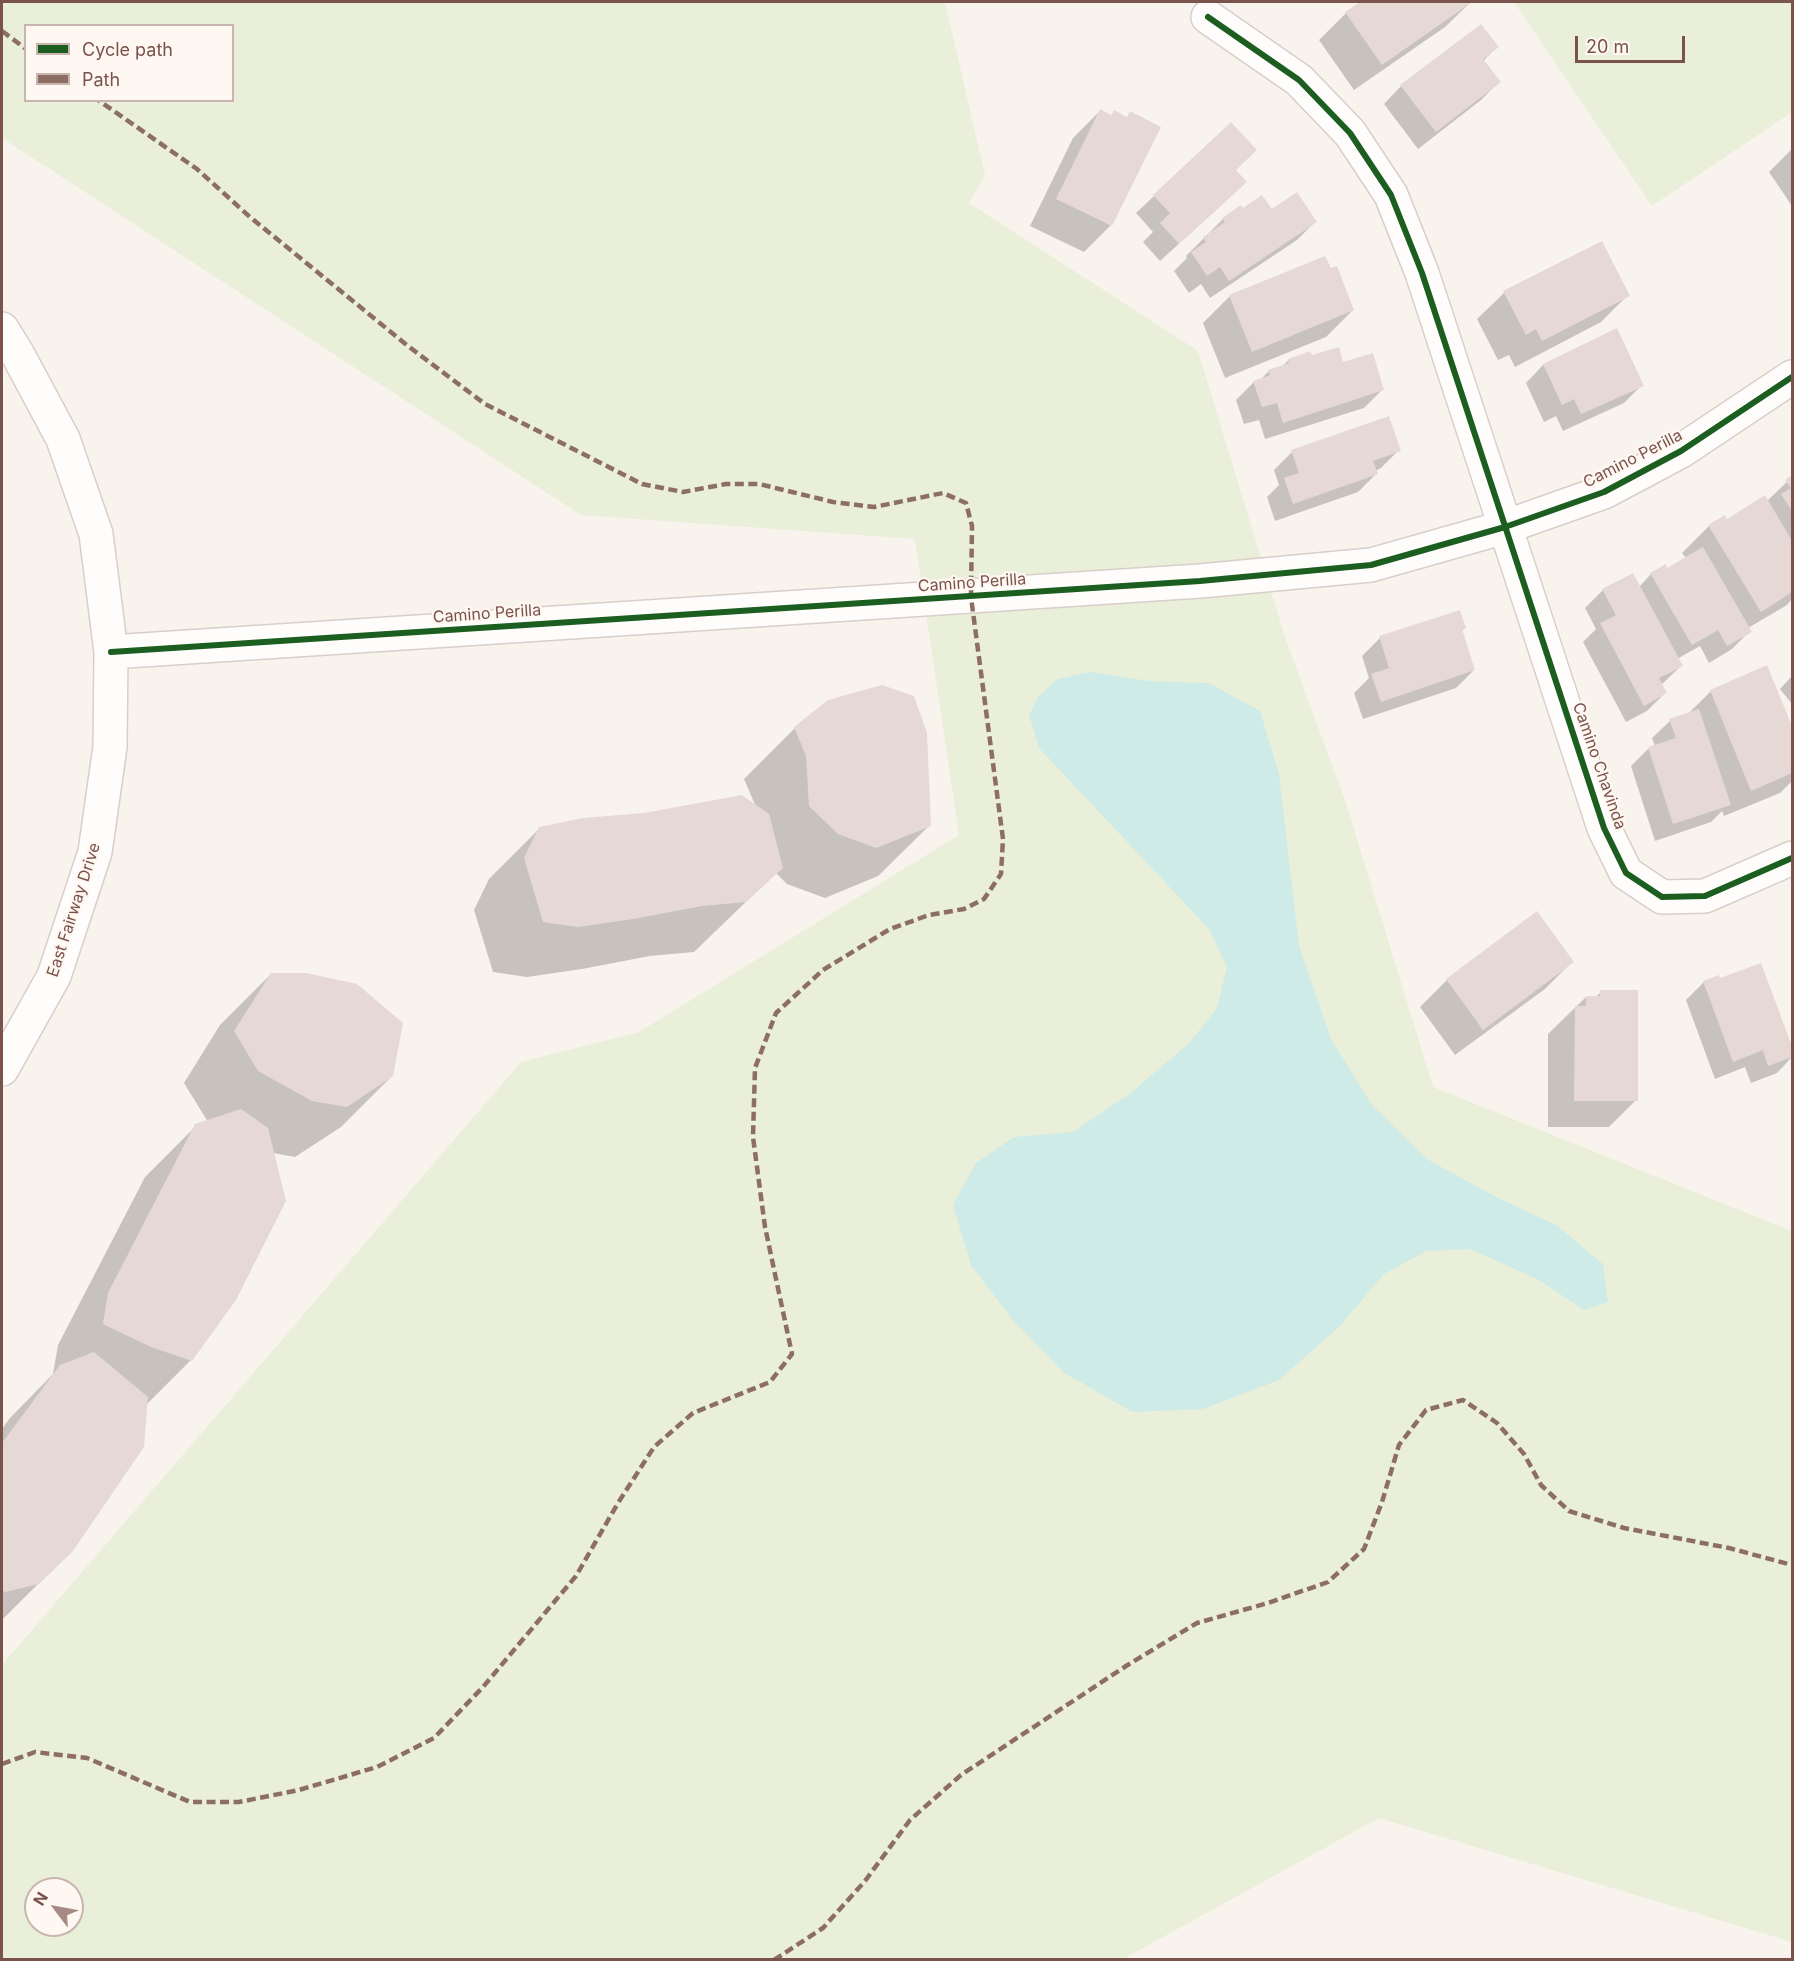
<!DOCTYPE html>
<style>
body{margin:0}
#map{position:relative;width:1794px;height:1961px;overflow:hidden;background:#f9f3ee;font-family:Inter,sans-serif}
canvas{display:block}
.frame{position:absolute;inset:0;border:3px solid #79534c;pointer-events:none}
.legend{position:absolute;left:24px;top:24px;width:210px;height:78px;box-sizing:border-box;background:#fff7f1;border:2px solid #c9b5af;margin:0;padding:8px 10px;list-style:none;font-size:18px;color:#79534c}
.legend li{display:flex;align-items:center;gap:12px;height:30px}
.legend b{width:30px;border:2px solid #c9b5af}
.north{position:absolute;left:24px;top:1877px;width:60px;height:60px;box-sizing:border-box;background:#fff7f1;border:2px solid #c9b5af;border-radius:50%;rotate:302deg;font-size:16px;font-weight:700;line-height:24px;text-align:center;color:#79534c}
.north::after{content:'';display:block;margin:auto;width:21px;height:27px;background:#a68b85;clip-path:polygon(50% 0,100% 100%,50% 72%,0 100%)}
.scale{position:absolute;left:1575px;top:36px;width:110px;height:27px;box-sizing:border-box;border:3px solid #79534c;border-top:0;padding-left:8px;font-size:18px;line-height:21px;white-space:nowrap;color:#79534c;-webkit-text-stroke:4px #fff7f1;paint-order:stroke}
</style>
<div id="map">
<canvas width="1794" height="1961"></canvas>
<div class="frame"></div>
<ul class="legend">
<li><b style="height:8px;background:#1b5e20"></b>Cycle path</li>
<li><b style="height:8px;background:#8d6e63"></b>Path</li>
</ul>
<div class="north">N</div>
<div class="scale">20 m</div>
</div>
<script>
const c = document.querySelector('canvas').getContext('2d');
c.lineJoin = 'round';
function paint(path, color) { c.fillStyle = color; c.fill(path, 'evenodd'); }
const poly = rows => new Path2D(rows.map(r => 'M' + r).join(''));
function strokePath(path, color, width, dash) { c.strokeStyle = color; c.lineWidth = width; c.lineCap = dash ? 'butt' : 'round'; c.setLineDash(dash || []); c.stroke(path); }
function label(font, color, halo, rows, align = 'center') {
  c.font = font + ' Inter,sans-serif'; c.lineWidth = 4.5; c.setLineDash([]); c.textBaseline = 'middle'; c.strokeStyle = halo; c.fillStyle = color; for (const [text, x, y, turn = 0] of rows) {
    c.save(); c.translate(x, y); c.rotate((+turn || 0) * Math.PI / 180); c.textAlign = isNaN(turn) ? turn : align; if (halo) c.strokeText(text, 0, 0); c.fillText(text, 0, 0); c.restore();
  }
}
const green = poly([
 [2,2,945,2,985,175,969,203,1198,351,1286,640,1346,803,1433,1087,1792,1231,1792,1942,1379,1818,1123,1959,2,1960,2,1665,521,1062,639,1032,959,835,915,539,581,515,2,138],
 [26,26,232,26,232,100,26,100],
 [36,1889,72,1889,72,1925,36,1925],
 [1514,2,1792,2,1792,112,1652,206]
]);
const water = poly([
 [1091,672,1149,681,1209,683,1260,711,1279,774,1299,946,1331,1039,1372,1105,1427,1159,1498,1198,1556,1225,1603,1264,1608,1302,1584,1310,1539,1280,1470,1249,1427,1251,1384,1274,1339,1327,1279,1380,1203,1409,1132,1412,1063,1372,1011,1318,971,1265,953,1205,976,1163,1014,1137,1073,1132,1132,1092,1190,1042,1217,1008,1227,967,1209,929,1039,748,1029,715,1038,697,1057,679]
]);
const shadow = poly([
 [1363,2,1471,2,1445,27,1354,90,1319,40,1346,13],
 [1497,47,1483,61,1499,82,1481,100,1418,149,1384,104,1401,86],
 [1100,111,1110,116,1126,118,1131,113,1111,225,1084,252,1030,226,1073,138],
 [1231,124,1234,171,1227,200,1160,261,1143,242,1153,232,1136,213],
 [1792,149,1792,206,1769,172],
 [1243,210,1272,211,1315,222,1297,240,1210,298,1201,284,1189,293,1174,271,1187,258,1186,256,1223,219],
 [1504,293,1628,295,1601,322,1515,367,1509,355,1498,360,1477,319],
 [1230,296,1353,310,1326,337,1225,378,1203,323],
 [1311,357,1342,364,1382,390,1364,408,1265,439,1259,420,1244,424,1236,400,1254,382,1260,380,1269,371,1281,367,1289,360],
 [1543,365,1642,385,1624,403,1563,431,1556,416,1544,422,1526,383],
 [1399,450,1381,468,1375,471,1376,474,1358,492,1275,521,1267,497,1279,485,1274,470,1292,452],
 [1792,477,1792,599,1787,605,1748,628,1750,631,1732,649,1709,663,1700,646,1677,659,1681,666,1661,685,1665,693,1647,711,1626,722,1583,642,1596,629,1585,608,1603,590,1639,587,1651,574,1666,570,1686,558,1682,553,1709,526,1726,521,1767,501],
 [1465,628,1461,631,1474,670,1456,688,1363,719,1354,693,1369,678,1362,656,1380,638],
 [1767,667,1792,730,1792,781,1780,793,1724,816,1722,811,1711,822,1655,841,1631,766,1648,749,1655,746,1652,738,1670,721,1687,715,1711,691],
 [1792,676,1792,704,1780,689],
 [795,728,929,826,878,876,825,898,787,884,776,873,694,952,650,956,582,969,527,977,493,972,474,910,489,879,540,828,756,807,744,779],
 [1572,962,1545,989,1455,1055,1420,1007,1447,980],
 [1761,965,1792,1050,1792,1057,1777,1073,1751,1083,1745,1067,1715,1079,1686,1000,1704,982,1720,980],
 [271,974,392,1076,341,1127,295,1157,273,1153,191,1360,146,1405,72,1550,2,1620,2,1429,10,1418,53,1374,58,1345,145,1177,196,1126,208,1122,184,1083,220,1025],
 [1601,992,1636,1100,1609,1127,1548,1127,1548,1034,1586,997,1595,998]
]);
const building = poly([
 [1360,2,1472,2,1382,65,1345,12],
 [1481,24,1499,47,1483,59,1501,82,1436,132,1400,85],
 [1100,109,1111,115,1114,110,1127,117,1130,111,1161,127,1112,226,1056,199],
 [1231,122,1257,150,1236,170,1247,182,1179,244,1160,223,1170,213,1153,195],
 [1297,192,1317,222,1229,281,1220,267,1207,276,1191,252,1206,242,1203,237,1225,222,1222,218,1241,205,1243,208,1262,195,1272,209],
 [1602,241,1630,296,1542,341,1536,329,1526,335,1503,291],
 [1325,256,1331,268,1337,266,1354,310,1252,352,1229,295],
 [1617,328,1644,386,1581,414,1574,399,1562,405,1543,364],
 [1339,347,1343,362,1373,353,1384,390,1283,423,1277,403,1262,407,1253,381,1270,375,1268,370,1289,363,1288,359,1310,351,1312,355],
 [1389,416,1401,451,1373,461,1378,474,1293,504,1284,478,1299,473,1291,450],
 [1792,475,1792,511,1781,494,1791,488,1785,480],
 [1765,495,1792,541,1792,592,1761,612,1708,525,1725,515,1727,519],
 [1703,547,1752,632,1727,646,1718,630,1692,645,1650,573,1666,564,1667,568],
 [1633,573,1683,666,1659,678,1667,693,1644,706,1600,623,1616,615,1602,589],
 [1460,610,1466,628,1462,629,1475,670,1381,702,1371,674,1389,668,1379,636],
 [1767,665,1792,726,1792,773,1751,791,1710,690],
 [882,685,914,696,927,733,931,826,876,848,838,834,809,806,806,756,794,727,828,700],
 [1699,709,1731,805,1673,824,1648,747,1676,738,1669,719],
 [742,795,769,814,783,868,746,902,702,906,633,919,578,927,543,922,524,858,539,827,583,818,644,813],
 [1537,911,1574,962,1483,1030,1446,979],
 [1761,963,1792,1046,1792,1057,1768,1066,1763,1050,1733,1062,1703,981,1719,975,1720,978],
 [271,973,306,973,357,984,403,1023,393,1076,347,1107,312,1101,258,1071,234,1031],
 [1600,990,1638,990,1638,1101,1574,1101,1575,1006,1586,1006,1586,996,1600,996],
 [241,1109,268,1128,286,1201,236,1300,192,1361,151,1347,103,1324,108,1293,195,1124],
 [94,1352,148,1397,144,1447,73,1551,39,1584,5,1592,2,1590,2,1443,60,1365]
]);
const minor = poly([
 [1208,17,1299,80,1350,133,1391,195,1422,273,1604,828,1626,873,1662,897,1705,896,1792,858],
 [2,329,18,355,63,439,96,534,111,652,110,747,95,852,54,976,2,1069],
 [111,652,1200,581,1371,565,1505,527,1604,492,1681,451,1792,377]
]);
const quiet = poly([
 [2,31,26,49],
 [2,1764,35,1752,87,1758,190,1802,239,1802,299,1790,377,1767,434,1738,483,1687,576,1576,618,1503,654,1447,693,1413,770,1382,792,1354,765,1227,753,1137,755,1068,776,1013,823,970,890,929,929,915,964,909,984,899,1001,874,1003,839,971,597,972,526,966,503,943,493,874,507,833,502,759,484,726,484,683,492,642,484,485,404,408,346,250,217,197,169,98,100],
 [774,1960,823,1928,865,1881,910,1820,961,1775,1126,1666,1197,1623,1268,1603,1328,1582,1364,1549,1382,1502,1399,1445,1426,1410,1463,1400,1497,1423,1524,1454,1541,1485,1569,1511,1624,1528,1729,1548,1792,1565]
]);
const cycleway = poly([
 [1208,17,1299,80,1350,133,1391,195,1422,273,1604,828,1626,873,1662,897,1705,896,1792,858],
 [111,652,1200,581,1371,565,1505,527,1604,492,1681,451,1792,377]
]);
const streetNames = [
 ["Camino Perilla",1633,459,-27],
 ["Camino Perilla",972,583,-4],
 ["Camino Perilla",487,614,-4],
 ["Camino Chavinda",1599,766,71],
 ["East Fairway Drive",74,910,-72]
];
paint(green, '#eaefd9');
paint(water, '#cfebe8');
paint(shadow, '#0003');
paint(building, '#e6d9d5');
strokePath(minor, '#d8ceca', 36);
strokePath(minor, '#fefdfc', 33);
strokePath(quiet, '#8d6e63', 4.5, [9, 4.5]);
strokePath(cycleway, '#1b5e20', 6);
label('16px', '#79534c', '#fff7f1', streetNames);
</script>
